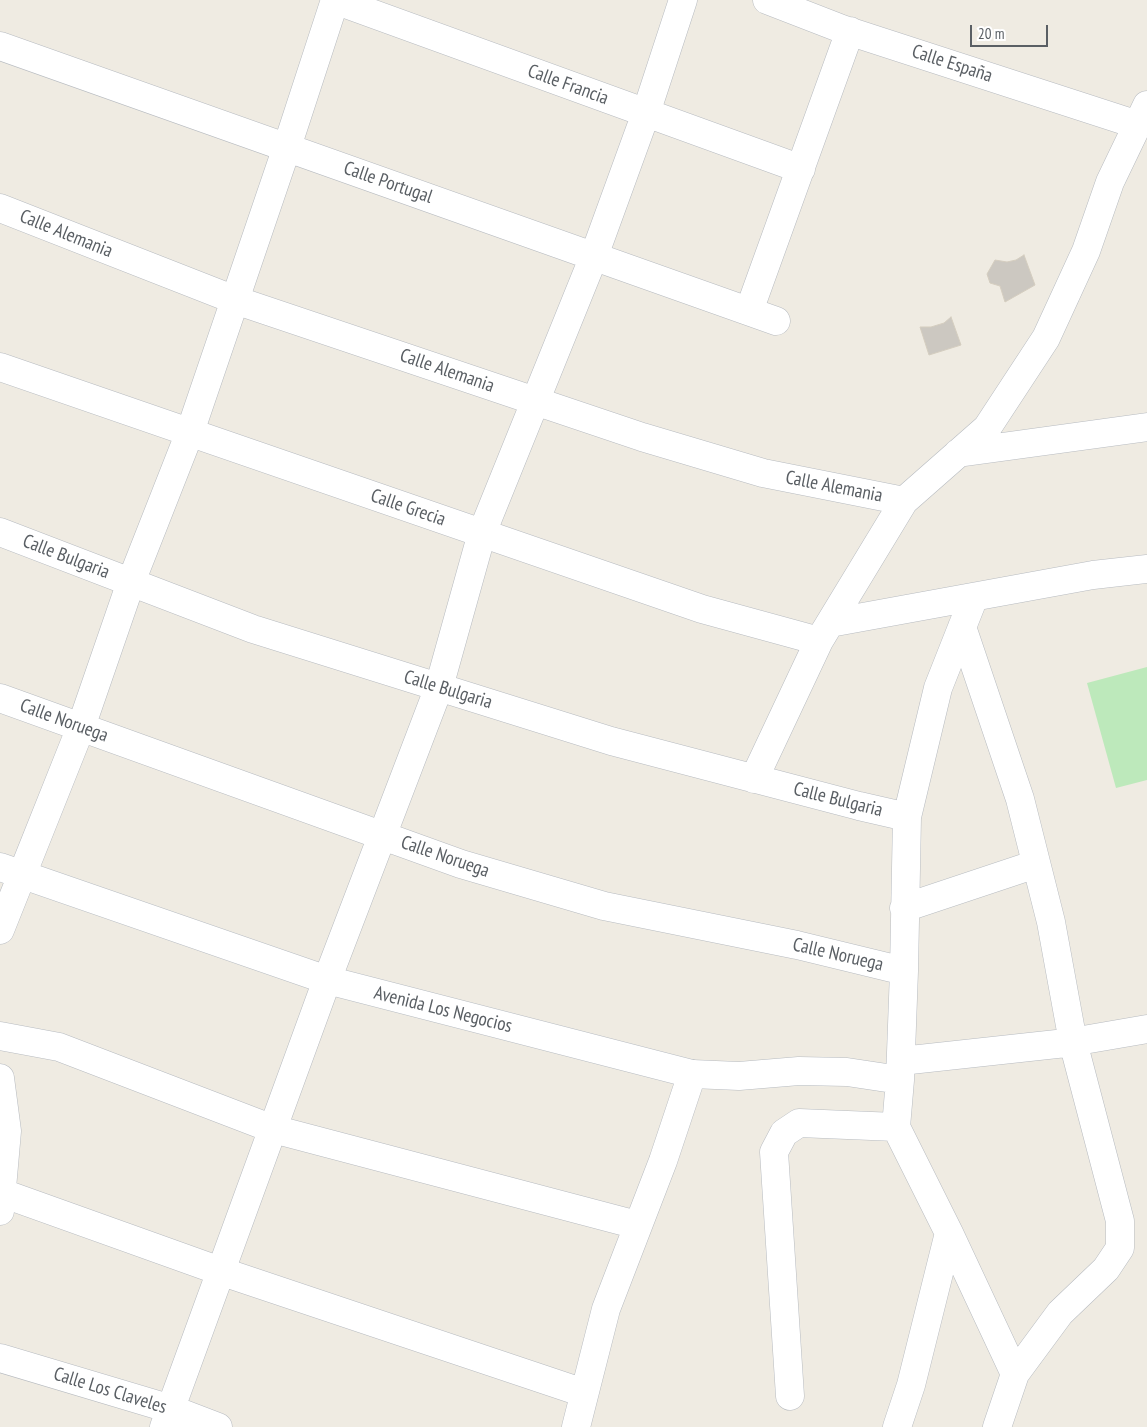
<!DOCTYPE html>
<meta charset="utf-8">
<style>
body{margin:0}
#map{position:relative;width:1147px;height:1427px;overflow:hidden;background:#efebe2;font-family:"PT Sans Narrow",sans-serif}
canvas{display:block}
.scale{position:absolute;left:970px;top:25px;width:78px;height:22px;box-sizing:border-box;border:2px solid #5a5f64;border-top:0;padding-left:6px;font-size:15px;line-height:18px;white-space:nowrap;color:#5a5f64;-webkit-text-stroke:4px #fff;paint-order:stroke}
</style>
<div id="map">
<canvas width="1147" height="1427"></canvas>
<div class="scale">20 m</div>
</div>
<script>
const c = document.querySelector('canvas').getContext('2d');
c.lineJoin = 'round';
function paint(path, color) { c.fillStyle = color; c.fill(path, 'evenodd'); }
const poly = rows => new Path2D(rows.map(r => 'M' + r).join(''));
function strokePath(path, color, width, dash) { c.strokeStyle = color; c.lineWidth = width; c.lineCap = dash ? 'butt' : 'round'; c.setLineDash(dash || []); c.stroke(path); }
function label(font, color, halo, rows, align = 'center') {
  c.font = font + ' "PT Sans Narrow",sans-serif'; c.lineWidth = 4.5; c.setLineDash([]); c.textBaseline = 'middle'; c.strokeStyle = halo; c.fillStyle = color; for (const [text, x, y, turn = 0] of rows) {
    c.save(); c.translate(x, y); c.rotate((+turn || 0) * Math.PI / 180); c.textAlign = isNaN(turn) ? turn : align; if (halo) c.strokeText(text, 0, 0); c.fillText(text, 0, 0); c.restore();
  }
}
const green = poly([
 [1147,667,1147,780,1116,788,1087,683]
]);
const building = poly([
 [1024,255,1035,285,1005,302,1000,286,990,283,987,274,995,260,1007,262,1016,260,1024,255],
 [951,317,961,345,929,355,920,327,931,327,944,323,951,317]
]);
const street = poly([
 [335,0,801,169],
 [767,0,842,29,1138,125],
 [0,46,776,321],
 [0,208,235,300,642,437,763,473,904,501],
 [749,311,850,31],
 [0,367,702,609,819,641],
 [958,453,1147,427],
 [0,532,253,629,611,741,859,806,907,817],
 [974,597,938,688,907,817,904,971,900,1080,896,1127,949,1233,1015,1374],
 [830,623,1093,575,1147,569],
 [962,627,1020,799,1051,922,1073,1042,1120,1221,1120,1248,1106,1269,1060,1313,1015,1374,997,1427],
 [0,698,461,864,604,906,797,945,904,971],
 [754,779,819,641,904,501,987,428,1046,338,1086,251,1110,182,1147,105],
 [904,908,1036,864],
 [0,930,81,727,131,582,190,432,287,147,335,0],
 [0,1036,59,1047,273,1129,637,1225],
 [901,1061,1066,1043,1147,1029],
 [0,1078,7,1131,0,1211],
 [2,1193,220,1271,584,1393],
 [0,1358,171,1409,218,1427],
 [790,1396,774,1152,784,1133,799,1123,896,1127],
 [164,1427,327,980,439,687,482,533,594,256,646,113,683,0],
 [576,1427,606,1309,663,1161,692,1074,739,1076,799,1071,847,1072,900,1080],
 [897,1427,911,1385,949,1233]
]);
const secondary = poly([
 [0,867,327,980,692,1074]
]);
const streetNames = [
 ["Calle España",952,64,18],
 ["Calle Francia",568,85,20],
 ["Calle Portugal",388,183,19],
 ["Calle Alemania",66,234,22],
 ["Calle Alemania",447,371,19],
 ["Calle Alemania",834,487,11],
 ["Calle Grecia",408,508,19],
 ["Calle Bulgaria",66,557,21],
 ["Calle Bulgaria",448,690,17],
 ["Calle Noruega",64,721,20],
 ["Calle Bulgaria",838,800,14],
 ["Calle Noruega",445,857,19],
 ["Calle Noruega",838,955,13],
 ["Avenida Los Negocios",443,1010,14],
 ["Calle Los Claveles",110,1391,17]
];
paint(green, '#bde9bb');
paint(building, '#ccc8c1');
strokePath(building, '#d4cdbf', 1);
strokePath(street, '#b7bbc0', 29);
strokePath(secondary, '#b7bcc2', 29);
strokePath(street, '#fff', 28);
strokePath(secondary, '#fff', 28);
label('19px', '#5a5f64', '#fff', streetNames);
</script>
